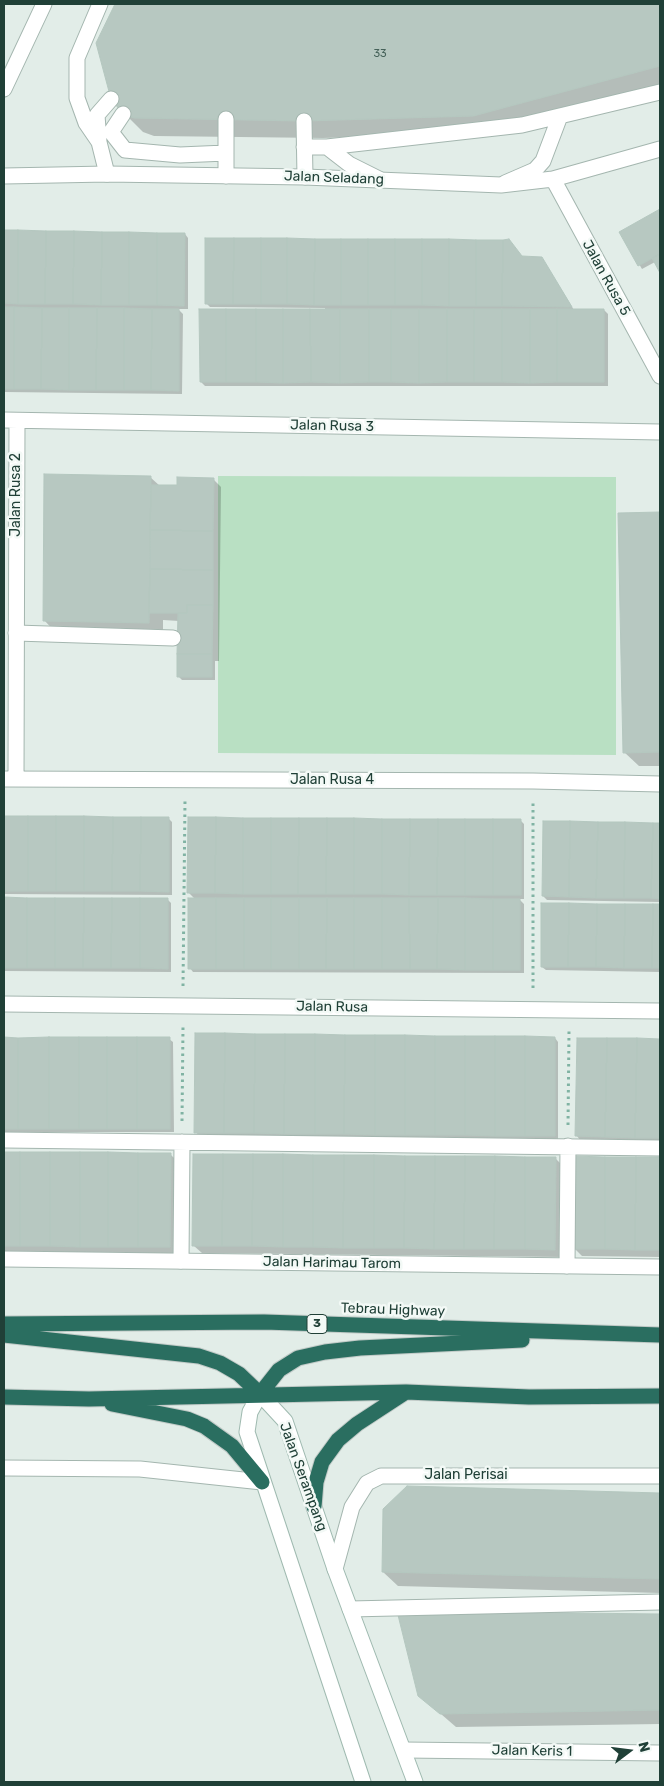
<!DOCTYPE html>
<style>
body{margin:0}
#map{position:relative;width:664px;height:1786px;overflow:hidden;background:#e2ede8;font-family:Rubik,sans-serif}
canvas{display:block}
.frame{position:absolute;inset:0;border:5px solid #204037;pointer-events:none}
.north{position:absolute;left:604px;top:1726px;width:50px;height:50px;-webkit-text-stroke:4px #f3f9f6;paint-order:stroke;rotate:75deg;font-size:14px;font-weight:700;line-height:20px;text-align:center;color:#204037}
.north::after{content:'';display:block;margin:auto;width:18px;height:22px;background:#204037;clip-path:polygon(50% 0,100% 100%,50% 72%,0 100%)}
</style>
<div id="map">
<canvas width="664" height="1786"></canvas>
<div class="frame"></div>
<div class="north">N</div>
</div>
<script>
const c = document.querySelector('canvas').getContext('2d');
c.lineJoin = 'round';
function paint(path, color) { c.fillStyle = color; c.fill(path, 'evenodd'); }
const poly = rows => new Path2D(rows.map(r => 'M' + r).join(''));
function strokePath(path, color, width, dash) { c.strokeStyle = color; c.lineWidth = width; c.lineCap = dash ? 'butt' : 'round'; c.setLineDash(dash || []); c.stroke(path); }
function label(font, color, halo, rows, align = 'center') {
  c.font = font + ' Rubik,sans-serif'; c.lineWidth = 5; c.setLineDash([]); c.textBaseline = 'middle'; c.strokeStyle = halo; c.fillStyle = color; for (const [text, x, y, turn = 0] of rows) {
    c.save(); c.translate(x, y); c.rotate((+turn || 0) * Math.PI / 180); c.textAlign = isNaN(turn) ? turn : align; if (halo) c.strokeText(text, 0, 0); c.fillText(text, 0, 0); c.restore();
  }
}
const green = poly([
 [218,476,616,477,616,755,218,753]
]);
const shadow = poly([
 [117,4,660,4,660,89,492,133,323,138,154,136,143,132,124,113,97,43],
 [660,210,660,271,655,262,642,269,620,232],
 [4,231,185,234,188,238,188,309,178,309,183,314,182,394,4,392],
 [523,258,545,263,574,310,604,310,608,314,608,386,205,386,201,382,325,310,325,308,210,307,206,303],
 [150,477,160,486,178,487,213,479,221,487,219,661,215,661,215,680,182,680,178,676,179,621,163,620,163,636,58,635,44,620],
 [660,513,660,766,639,766,624,752,620,514],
 [4,817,168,818,172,822,172,895,4,894],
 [520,820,524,824,524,899,519,899,524,904,524,973,193,972,190,968,195,899,189,893],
 [544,822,660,824,660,902,547,900,543,896],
 [4,898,167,899,171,903,171,972,4,971],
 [542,904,660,906,660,972,546,970,542,967],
 [555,1038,558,1042,558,1140,199,1136,196,1132],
 [4,1039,169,1039,173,1042,174,1132,4,1132],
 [578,1039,660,1040,660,1141,580,1140,577,1136],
 [4,1153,170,1154,178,1162,178,1255,4,1253],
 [555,1158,563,1166,562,1257,202,1253,194,1246],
 [574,1158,660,1159,660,1257,582,1256,574,1248],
 [407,1488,660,1494,660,1593,398,1586,383,1572],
 [399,1612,660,1615,660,1724,456,1727,419,1695]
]);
const building = poly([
 [115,4,660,4,660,66,473,116,304,121,134,118,123,114,111,99,96,43,115,4],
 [660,209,660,254,638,266,619,232,660,209],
 [4,230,18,230,18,304,4,303,4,230],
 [18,230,46,231,45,304,18,304,18,230],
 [46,231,74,231,73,304,45,304,46,231],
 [74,231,102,232,101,305,73,304,74,231],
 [102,232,129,232,129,305,101,305,102,232],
 [129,232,157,233,157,305,129,305,129,232],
 [157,233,185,233,184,306,157,305,157,233],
 [205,238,234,238,233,304,205,304,205,238],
 [234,238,261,238,261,304,233,304,234,238],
 [261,238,287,238,287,304,261,304,261,238],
 [287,238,315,239,314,305,287,304,287,238],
 [315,239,341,239,341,305,314,305,315,239],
 [341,239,368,239,368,305,341,305,341,239],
 [368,239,395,239,395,305,368,305,368,239],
 [395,239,422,239,422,305,395,305,395,239],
 [422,239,449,239,449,306,422,305,422,239],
 [449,239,476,240,476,306,449,306,449,239],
 [509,239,522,256,542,257,572,307,502,306,503,240,509,239],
 [476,240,503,240,502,306,476,306,476,240],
 [660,254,660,273,652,258,660,254],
 [4,307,14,307,14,389,4,389,4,307],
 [14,307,42,308,41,389,14,389,14,307],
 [42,308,69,308,69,390,41,389,42,308],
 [69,308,97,308,96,390,69,390,69,308],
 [97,308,124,308,124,390,96,390,97,308],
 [124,308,152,309,151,390,124,390,124,308],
 [152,309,179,309,179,391,151,390,152,309],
 [199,309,226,309,226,382,200,382,199,309],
 [226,309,256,309,256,382,226,382,226,309],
 [256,309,283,309,283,383,256,382,256,309],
 [283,309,310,309,311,382,283,383,283,309],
 [310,309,340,309,340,383,311,382,310,309],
 [340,309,369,309,369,382,340,383,340,309],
 [369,309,391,309,391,382,369,382,369,309],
 [391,309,419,309,419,383,391,382,391,309],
 [419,309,447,309,447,382,419,383,419,309],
 [447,309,474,309,474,382,447,382,447,309],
 [474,309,502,309,502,382,474,382,474,309],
 [502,309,530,309,530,383,502,382,502,309],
 [530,309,557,309,557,382,530,383,530,309],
 [557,309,604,309,604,382,557,382,557,309],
 [44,474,151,476,149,623,43,621,44,474],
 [177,477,214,478,213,531,150,530,151,485,177,485,177,477],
 [660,512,660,752,623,753,618,513,660,512],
 [150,530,213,531,213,570,150,569,150,530],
 [150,569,213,570,213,605,187,605,187,613,149,613,150,569],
 [187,605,213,605,212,654,177,654,178,613,187,613,187,605],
 [177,654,212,654,212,677,177,677,177,654],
 [4,816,28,816,28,891,4,891,4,816],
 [28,816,56,816,56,891,28,891,28,816],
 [56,816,84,816,84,891,56,891,56,816],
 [84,816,113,817,112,891,84,891,84,816],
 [113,817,141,817,140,891,112,891,113,817],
 [141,817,169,817,169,892,140,891,141,817],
 [188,817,216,817,215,893,187,893,188,817],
 [216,817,243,818,243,894,215,893,216,817],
 [243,818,271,818,271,894,243,894,243,818],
 [271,818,299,818,298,894,271,894,271,818],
 [299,818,327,818,326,894,298,894,299,818],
 [327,818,354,818,354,894,326,894,327,818],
 [354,818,382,819,382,894,354,894,354,818],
 [382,819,410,819,409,895,382,894,382,819],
 [410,819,438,819,437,895,409,895,410,819],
 [438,819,465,819,465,895,437,895,438,819],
 [465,819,493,819,493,895,465,895,465,819],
 [493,819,521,819,521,895,493,895,493,819],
 [543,821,570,821,569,897,542,896,543,821],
 [570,821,598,822,596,898,569,897,570,821],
 [598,822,625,822,624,898,596,898,598,822],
 [625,822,653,823,651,898,624,898,625,822],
 [653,823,660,823,660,899,651,898,653,823],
 [4,897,27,898,27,968,4,968,4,897],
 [27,898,55,898,55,968,27,968,27,898],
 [55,898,84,898,83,968,55,968,55,898],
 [84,898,112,898,111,968,83,968,84,898],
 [112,898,140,898,140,968,111,968,112,898],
 [140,898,168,898,168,969,140,968,140,898],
 [188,898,216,898,216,969,188,969,188,898],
 [216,898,244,898,244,969,216,969,216,898],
 [244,898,271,898,271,969,244,969,244,898],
 [271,898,299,898,299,969,271,969,271,898],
 [299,898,327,898,326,969,299,969,299,898],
 [327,898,354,898,354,969,326,969,327,898],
 [354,898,382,898,382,969,354,969,354,898],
 [382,898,409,898,410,969,382,969,382,898],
 [409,898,438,898,437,969,410,969,409,898],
 [438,898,465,898,465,970,437,969,438,898],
 [465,898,493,899,493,970,465,970,465,898],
 [493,899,520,899,520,970,493,970,493,899],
 [541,903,569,903,568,967,541,967,541,903],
 [569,903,597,904,596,967,568,967,569,903],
 [597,904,625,904,624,968,596,967,597,904],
 [625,904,653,904,652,968,624,968,625,904],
 [653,904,660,904,660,968,652,968,653,904],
 [195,1033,225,1033,224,1133,194,1133,195,1033],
 [225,1033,255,1034,254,1133,224,1133,225,1033],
 [255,1034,285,1034,284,1134,254,1133,255,1034],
 [285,1034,315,1034,315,1134,284,1134,285,1034],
 [315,1034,345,1035,344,1134,315,1134,315,1034],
 [345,1035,375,1035,375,1135,344,1134,345,1035],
 [375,1035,405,1035,405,1135,375,1135,375,1035],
 [405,1035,435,1036,435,1135,405,1135,405,1035],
 [435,1036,465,1036,465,1135,435,1135,435,1036],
 [465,1036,495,1036,495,1136,465,1135,465,1036],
 [495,1036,525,1036,525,1136,495,1136,495,1036],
 [525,1036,555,1037,555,1136,525,1136,525,1036],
 [4,1037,18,1038,18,1129,4,1129,4,1037],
 [49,1037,49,1129,18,1129,18,1038,49,1037],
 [49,1037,79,1037,79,1129,49,1129,49,1037],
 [79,1037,107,1037,107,1129,79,1129,79,1037],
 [107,1037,137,1037,137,1129,107,1129,107,1037],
 [137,1037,170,1037,170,1129,137,1129,137,1037],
 [577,1038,607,1038,605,1137,575,1136,577,1038],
 [607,1038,637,1038,635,1138,605,1137,607,1038],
 [637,1038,660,1039,660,1138,635,1138,637,1038],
 [4,1152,20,1152,20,1246,4,1246,4,1152],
 [20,1152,50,1152,50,1246,20,1246,20,1152],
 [50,1152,80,1152,80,1247,50,1246,50,1152],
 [80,1152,108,1152,108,1247,80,1247,80,1152],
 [108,1152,138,1153,138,1247,108,1247,108,1152],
 [138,1153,171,1153,170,1247,138,1247,138,1153],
 [193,1154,223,1154,222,1246,192,1246,193,1154],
 [223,1154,253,1154,252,1246,222,1246,223,1154],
 [253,1154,283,1154,283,1247,252,1246,253,1154],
 [283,1154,313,1155,313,1247,283,1247,283,1154],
 [313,1155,344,1155,343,1248,313,1247,313,1155],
 [344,1155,374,1155,374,1248,343,1248,344,1155],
 [374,1155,405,1156,404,1248,374,1248,374,1155],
 [405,1156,435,1156,434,1249,404,1248,405,1156],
 [435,1156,465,1156,464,1249,434,1249,435,1156],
 [465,1156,495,1156,494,1249,464,1249,465,1156],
 [495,1156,525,1157,525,1249,494,1249,495,1156],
 [573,1156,605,1157,605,1249,573,1249,573,1156],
 [525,1157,556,1157,555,1250,525,1249,525,1157],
 [605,1157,636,1157,635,1250,605,1249,605,1157],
 [636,1157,660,1157,660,1250,635,1250,636,1157],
 [407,1486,660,1493,660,1579,382,1572,383,1509,407,1486],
 [397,1611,660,1614,660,1710,440,1714,418,1696,397,1611]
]);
const path = poly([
 [183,986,185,800],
 [533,988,533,802],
 [182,1121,183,1027],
 [568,1125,569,1031]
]);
const lane = poly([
 [123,114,111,132,125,150,180,155,226,153],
 [304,121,305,177],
 [99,142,86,123,77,98,77,58,100,4],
 [304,147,327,147,349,164,379,179],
 [327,147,522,125,660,92],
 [107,174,99,142,97,115,111,99],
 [226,176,226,119],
 [505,183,535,170,543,161,560,116],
 [16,633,173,638],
 [4,1140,660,1148],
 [181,1261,182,1142],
 [567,1266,568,1146],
 [4,1468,140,1469,262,1482],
 [350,1609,660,1602]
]);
const street = poly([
 [4,89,44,4],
 [4,176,107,174,305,177,501,185,553,179,660,149],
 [553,179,660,376],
 [4,420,660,432],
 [4,779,533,781,660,784],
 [16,779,17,421],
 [4,1004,660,1011],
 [4,1259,660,1267],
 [335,1569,352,1507,367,1483,381,1476,660,1476],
 [404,1750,660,1753]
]);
const secondary = poly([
 [363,1782,247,1432,250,1412,260,1394,285,1421,335,1569,415,1782]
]);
const highway = poly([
 [4,1324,264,1322,660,1335],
 [4,1335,199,1356,220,1363,239,1374,260,1394],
 [260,1394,279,1370,298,1358,325,1352,360,1348,522,1340],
 [4,1397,89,1399,406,1392,529,1397,660,1396],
 [112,1404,187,1419,204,1426,232,1446,262,1482],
 [314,1507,316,1482,322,1462,338,1440,357,1424,406,1392]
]);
const numberNames = [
 ["33",380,54]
];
const shields = [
 [317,1324,20]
];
const shieldNames = [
 ["3",317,1324]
];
const streetNames = [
 ["Jalan Seladang",334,178,2],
 ["Jalan Rusa 5",606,278,61],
 ["Jalan Rusa 3",332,426,1],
 ["Jalan Rusa 2",16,495,-90],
 ["Jalan Rusa 4",332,780],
 ["Jalan Rusa",332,1007,1],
 ["Jalan Harimau Tarom",332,1263,1],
 ["Tebrau Highway",393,1310,2],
 ["Jalan Perisai",466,1475],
 ["Jalan Serampang",303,1477,70],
 ["Jalan Keris 1",532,1751,1]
];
paint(green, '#b9e0c3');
paint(shadow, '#0003');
paint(building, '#b7c8c1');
strokePath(building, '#b4c7bf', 1);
strokePath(lane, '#a4b6af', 17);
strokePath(street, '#a4b6af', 17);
strokePath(secondary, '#9fbab0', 17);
strokePath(highway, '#c1cac7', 17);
strokePath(path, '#80b3a3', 3, [2.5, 4]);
strokePath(lane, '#fff', 15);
strokePath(street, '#fff', 15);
strokePath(secondary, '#fff', 15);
strokePath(highway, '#2a6e60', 15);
label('11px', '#46625a', null, numberNames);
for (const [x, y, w] of shields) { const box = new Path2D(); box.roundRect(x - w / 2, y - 9.5, w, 19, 4); c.fillStyle = '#f3f9f6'; c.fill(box); strokePath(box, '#204037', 1); }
label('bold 12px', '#204037', null, shieldNames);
label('14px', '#204037', '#f3f9f6', streetNames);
</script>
